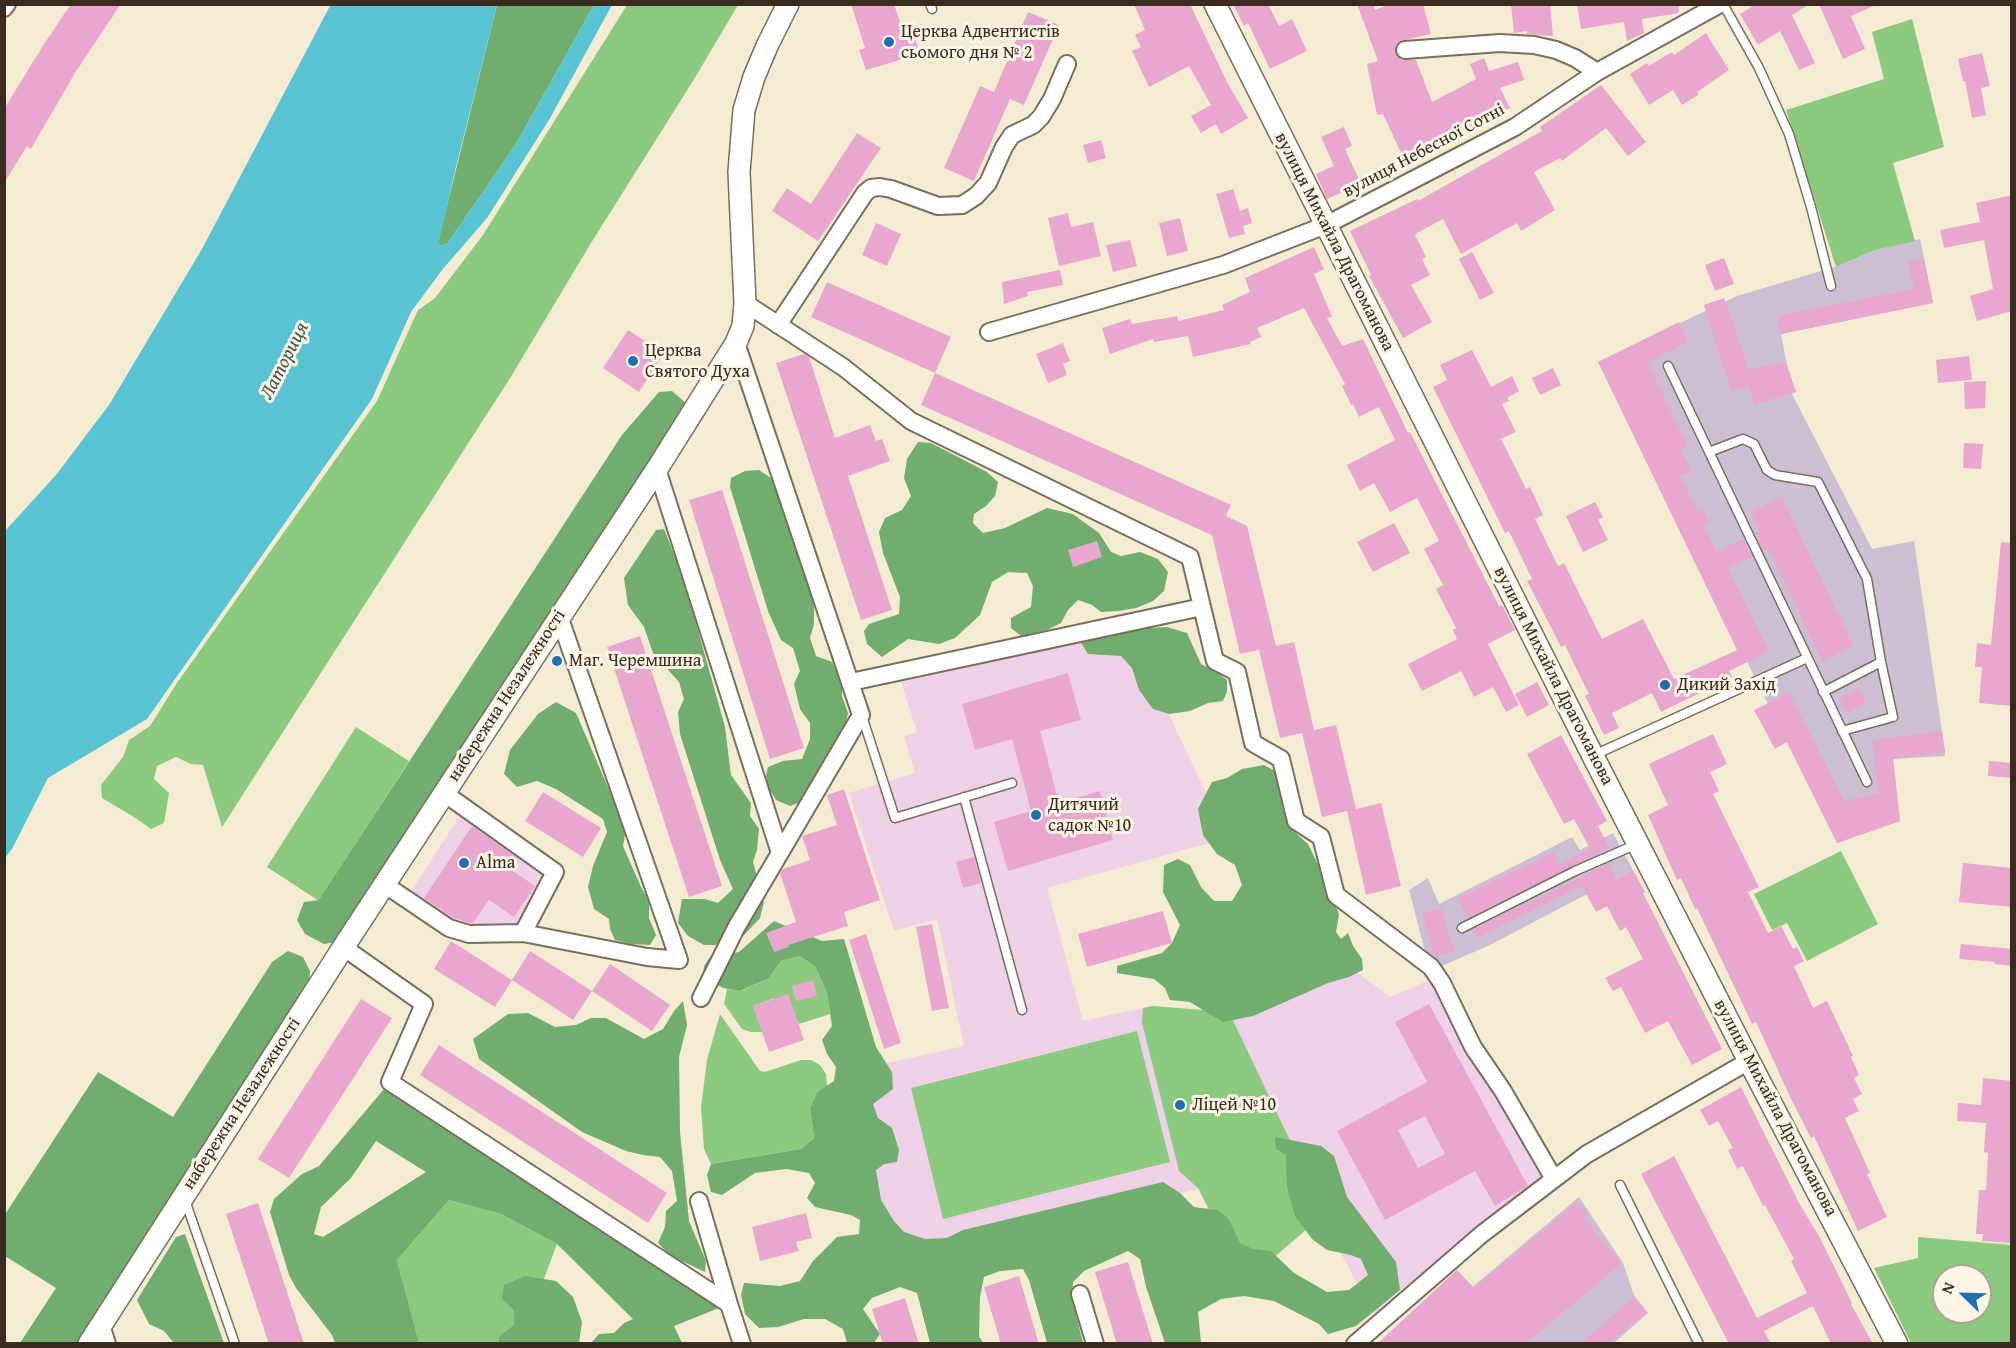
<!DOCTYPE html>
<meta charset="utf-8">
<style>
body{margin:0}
#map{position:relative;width:2016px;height:1348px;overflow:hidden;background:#f3ecd3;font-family:"Gentium Book Plus",serif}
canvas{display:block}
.frame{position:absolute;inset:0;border:6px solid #3b2a1e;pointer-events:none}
.north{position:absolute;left:1932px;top:1264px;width:60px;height:60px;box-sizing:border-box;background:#fcf5e5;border:2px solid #afa495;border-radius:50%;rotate:293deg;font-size:16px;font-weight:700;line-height:24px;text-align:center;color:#3b2a1e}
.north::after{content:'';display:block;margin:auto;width:21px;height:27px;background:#1f6fb2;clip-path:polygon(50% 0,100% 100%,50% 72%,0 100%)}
</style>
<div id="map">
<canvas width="2016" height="1348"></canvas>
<div class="frame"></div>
<div class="north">N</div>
</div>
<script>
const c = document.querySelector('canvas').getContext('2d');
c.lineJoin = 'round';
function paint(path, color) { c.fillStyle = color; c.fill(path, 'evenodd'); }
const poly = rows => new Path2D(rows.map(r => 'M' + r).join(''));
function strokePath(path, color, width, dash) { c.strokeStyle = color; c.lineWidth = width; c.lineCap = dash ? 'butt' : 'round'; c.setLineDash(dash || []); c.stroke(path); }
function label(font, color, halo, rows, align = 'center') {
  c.font = font + ' "Gentium Book Plus",serif'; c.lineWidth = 6; c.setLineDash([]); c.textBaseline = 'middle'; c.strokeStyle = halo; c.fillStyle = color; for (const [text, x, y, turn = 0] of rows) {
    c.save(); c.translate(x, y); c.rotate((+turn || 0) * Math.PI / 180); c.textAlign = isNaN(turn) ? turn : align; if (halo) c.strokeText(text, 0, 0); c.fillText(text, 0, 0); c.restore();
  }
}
const built = poly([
 [1129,629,1227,838,1047,888,1083,1021,1152,1006,1229,1012,1342,961,1390,997,1432,979,1544,1183,1400,1290,1374,1314,1321,1217,1244,1283,1198,1189,882,1258,861,1069,964,1046,937,919,894,931,849,793,915,773,904,736,917,732,901,682],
 [465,808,555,872,523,933,469,934,406,899]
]);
const industrial = poly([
 [1920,239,1933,303,1781,334,1793,396,1872,549,1914,541,1945,752,1945,756,1893,759,1900,821,1837,843,1598,362,1737,296,1841,265,1875,250],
 [1613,833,1633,870,1488,946,1430,971,1409,890,1428,878,1439,904,1572,837,1580,850],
 [1579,1197,1623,1263,1634,1295,1648,1313,1614,1343,1405,1344]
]);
const green = poly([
 [627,5,738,5,693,81,591,243,512,375,222,827,203,765,191,764,176,757,157,766,154,779,169,793,164,823,151,829,134,817,102,798,101,785,123,757,129,740,150,726,177,683,377,401,418,310,435,298,483,235],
 [1912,19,1944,147,1893,163,1915,241,1875,250,1836,267,1786,110,1884,79,1872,32],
 [356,727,409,761,319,901,267,867],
 [1841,851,1878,924,1807,961,1787,923,1772,930,1754,894],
 [799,956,815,966,827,993,830,1014,799,1024,797,1020,772,999,754,1006,762,1032,751,1032,742,1029,724,1004,727,989,741,991,769,978,781,961],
 [1152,1006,1229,1012,1312,1187,1321,1217,1244,1283,1199,1189,1179,1171,1142,1023,1143,1008],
 [720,1014,760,1071,765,1072,801,1060,811,1060,820,1065,826,1074,827,1086,817,1092,810,1108,814,1138,801,1149,711,1164,704,1149,701,1107,707,1060],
 [1137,1031,1170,1162,943,1219,911,1088],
 [449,1200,501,1214,557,1244,520,1343,419,1343,397,1260],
 [1918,1237,2011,1245,2010,1343,1911,1343,1874,1268,1918,1258],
 [1944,1276,1980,1276,1980,1312,1944,1312]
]);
const forest = poly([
 [497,5,594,5,516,144,447,244,437,246],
 [672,391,686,403,688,421,348,940,324,944,305,934,297,920,304,902,319,900,622,435,659,392],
 [918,442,931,443,987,472,998,482,995,496,986,506,974,514,973,523,983,533,1005,528,1047,508,1073,514,1099,533,1111,552,1121,556,1140,552,1158,559,1168,572,1164,591,1153,601,1136,608,1118,611,1101,612,1092,605,1078,600,1068,610,1061,623,1047,630,1021,636,1011,628,1011,618,1031,607,1033,586,1027,573,1008,572,992,582,980,615,955,638,939,644,908,639,882,657,867,644,864,631,869,624,899,614,900,597,883,553,879,532,885,518,902,510,911,496,904,478,907,459],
 [759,470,774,480,809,584,814,608,814,624,810,638,816,656,832,662,842,683,842,696,848,713,845,728,808,792,798,803,790,806,776,800,769,789,766,776,768,767,783,761,802,759,810,739,810,723,800,709,794,684,800,671,793,648,781,640,768,611,730,487,731,478,745,471],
 [664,529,677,562,696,623,725,727,731,775,751,803,750,816,759,829,757,850,753,862,764,902,760,918,744,935,724,934,716,945,704,945,688,936,678,923,682,899,705,899,718,903,733,889,720,860,680,734,678,712,684,699,679,682,653,653,644,627,628,605,624,578,656,530],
 [1167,627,1187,633,1201,664,1215,671,1227,680,1227,692,1223,701,1208,703,1190,711,1169,714,1153,709,1139,690,1132,668,1121,656,1088,654,1080,641,1091,631],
 [556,702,576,713,626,829,623,846,641,887,649,901,649,918,656,935,650,945,631,944,615,940,610,929,609,919,594,909,588,887,593,866,607,832,603,819,556,789,537,781,517,787,504,774,510,750,538,714],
 [1264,765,1275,771,1288,826,1308,844,1327,883,1339,914,1336,932,1341,939,1348,933,1353,946,1362,959,1363,970,1349,977,1328,983,1253,1016,1223,1022,1190,1002,1170,1000,1165,988,1154,979,1117,973,1117,966,1162,953,1172,943,1180,925,1163,892,1164,865,1178,859,1190,865,1201,887,1214,901,1232,901,1242,885,1235,865,1217,854,1203,835,1198,809,1212,782,1227,778,1242,769],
 [774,921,822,941,844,939,876,1047,892,1072,893,1089,873,1104,878,1118,892,1128,899,1150,897,1162,884,1164,876,1170,881,1200,894,1221,904,1232,925,1239,947,1238,963,1230,1163,1182,1180,1193,1194,1207,1217,1210,1228,1218,1240,1243,1253,1249,1271,1251,1294,1273,1327,1292,1349,1290,1368,1275,1361,1259,1351,1255,1327,1250,1312,1239,1295,1216,1287,1187,1286,1155,1276,1149,1275,1137,1321,1146,1334,1156,1347,1197,1396,1262,1400,1290,1356,1326,1328,1334,1319,1324,1274,1301,1244,1296,1221,1299,1198,1312,1201,1343,1165,1343,1146,1287,1140,1259,1128,1251,1084,1271,1073,1282,1072,1298,1083,1343,1047,1343,1029,1280,1023,1269,1000,1271,984,1277,980,1297,979,1336,983,1343,930,1343,917,1293,900,1287,872,1298,863,1309,880,1334,874,1343,847,1343,843,1329,825,1319,804,1319,778,1327,759,1328,745,1314,741,1295,744,1283,780,1286,800,1281,813,1261,837,1237,859,1234,860,1220,851,1215,815,1207,807,1198,815,1183,809,1173,786,1169,755,1173,722,1195,711,1192,707,1175,711,1164,801,1149,814,1138,810,1108,817,1092,834,1081,836,1067,827,1054,822,1040,832,1026,827,993,815,966,799,956,781,961,769,978,740,991,723,988,703,977,704,966,710,957,739,952],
 [288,951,303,957,310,971,308,1002,87,1343,20,1343,56,1288,5,1256,4,1216,98,1072,173,1117,272,962],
 [683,1001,687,1025,679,1057,680,1132,689,1221,706,1261,705,1272,671,1256,658,1243,665,1227,666,1211,677,1201,672,1171,660,1157,643,1155,626,1151,582,1132,479,1059,473,1039,508,1014,528,1013,555,1027,576,1025,591,1018,606,1018,644,1039,663,1029,674,1011],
 [390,1082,729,1304,674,1326,682,1343,591,1343,599,1334,614,1333,624,1323,633,1319,557,1244,501,1214,449,1200,397,1260,419,1343,335,1343,332,1335,296,1288,289,1275,270,1212,274,1199,302,1174,319,1166],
 [376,1141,426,1172,323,1237,314,1234,321,1207,351,1178],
 [185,1234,224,1343,174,1343,164,1331,149,1324,137,1300,176,1237],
 [525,1276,556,1281,573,1297,582,1322,579,1343,499,1343,499,1337,514,1325,514,1310,502,1299,504,1285]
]);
const water = poly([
 [331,4,497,5,455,171,438,246,447,244,516,144,594,5,612,5,549,120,487,218,442,270,411,312,372,399,147,719,48,778,12,849,5,858,5,531,56,475,109,405,202,249]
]);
const building = poly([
 [71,4,121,4,75,73,31,149,27,146,4,183,4,109,44,44],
 [851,4,894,4,904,35,913,32,920,54,866,70,859,50,865,48],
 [1134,4,1190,4,1227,82,1248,118,1221,134,1216,124,1201,133,1191,116,1211,105,1189,66,1149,87,1132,51,1141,47,1135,35,1145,30],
 [1233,4,1268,4,1279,26,1292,19,1307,51,1270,69,1248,23,1244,26],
 [1357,4,1373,4,1375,10,1391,4,1423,4,1431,34,1400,41,1395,46,1395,51,1401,60,1416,60,1432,102,1476,79,1470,64,1484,58,1489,71,1518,62,1524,80,1500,88,1510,108,1464,132,1463,130,1438,143,1436,139,1402,155,1383,114,1377,115,1367,64,1378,61],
 [1511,4,1550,4,1553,36,1527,34,1527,31,1514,33],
 [1577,4,1678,4,1679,13,1642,19,1644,33,1627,41,1624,22,1581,29],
 [1756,4,1810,4,1792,15,1815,63,1799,70,1780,31,1758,45,1740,14],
 [1819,4,1878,4,1851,16,1865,49,1843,59],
 [1028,12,1059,25,1024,105,1010,99,974,181,944,168,980,86,994,92],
 [1706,33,1729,70,1697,92,1698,95,1682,105,1673,90,1649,105,1630,74,1647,63,1649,66,1672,52,1674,55],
 [1982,53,1990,86,1981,88,1986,115,1972,118,1965,81,1963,81,1958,59],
 [1601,85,1646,142,1628,156,1606,128,1562,161,1560,158,1534,172,1555,210,1521,231,1517,223,1461,254,1443,219,1417,233,1415,235,1426,257,1422,259,1430,275,1411,285,1432,322,1403,338,1369,276,1371,275,1350,231,1417,199,1418,201,1542,131,1540,127],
 [1344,127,1352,146,1345,149,1361,184,1327,199,1316,174,1334,166,1321,137],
 [857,133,881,148,818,241,772,211,787,188,811,204],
 [1101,140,1106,158,1088,163,1083,145],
 [1233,189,1240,211,1248,208,1252,223,1243,226,1245,234,1229,238,1216,194],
 [2012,195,2012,311,1977,321,1970,296,1993,289,1984,240,1944,248,1940,230,1980,222,1976,203],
 [1068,213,1071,227,1093,222,1101,256,1059,266,1048,218],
 [1180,218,1188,251,1167,256,1159,223],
 [876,223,901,234,887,266,862,255],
 [1130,240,1137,266,1113,272,1106,245],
 [1314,247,1324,269,1314,274,1332,317,1327,318,1342,346,1363,339,1408,433,1410,432,1499,606,1502,605,1515,630,1488,644,1519,705,1506,712,1493,687,1474,697,1461,671,1422,691,1408,664,1457,639,1453,630,1456,628,1436,589,1443,585,1424,549,1439,541,1417,498,1390,512,1374,483,1360,491,1347,465,1395,440,1379,407,1359,417,1353,404,1351,405,1342,386,1345,384,1304,308,1257,328,1261,337,1250,342,1251,344,1193,357,1188,336,1154,342,1153,339,1110,354,1102,328,1130,319,1132,324,1177,316,1178,321,1224,310,1222,305,1250,292,1245,278],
 [1472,252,1494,293,1480,300,1459,259],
 [1724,258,1734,284,1715,291,1705,265],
 [1924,258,1933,303,1781,334,1778,316,1914,289,1908,262],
 [1060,270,1063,285,1027,292,1028,296,1004,304,1002,282],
 [827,282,951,337,935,373,811,317],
 [1724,298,1749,370,1786,362,1796,392,1755,404,1748,386,1731,391,1704,305],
 [1679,322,1688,342,1647,362,1688,446,1681,449,1692,471,1680,476,1697,511,1702,508,1710,524,1704,526,1717,552,1743,539,1752,557,1728,568,1769,652,1729,671,1732,677,1661,712,1652,693,1612,713,1619,728,1604,735,1585,696,1589,694,1575,666,1565,645,1561,647,1542,610,1527,581,1532,579,1509,531,1505,533,1433,387,1447,380,1440,365,1472,350,1491,387,1512,376,1519,391,1507,398,1509,401,1502,404,1516,432,1501,439,1526,489,1530,487,1543,515,1535,519,1558,566,1564,563,1602,639,1643,619,1674,679,1737,650,1598,362],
 [628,330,664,353,639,392,603,368],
 [1063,343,1070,361,1063,364,1067,375,1048,383,1036,354],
 [804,354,809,357,835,438,870,425,876,441,882,439,890,461,848,476,892,610,861,620,776,363],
 [1969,356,1972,380,1938,383,1936,360],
 [1553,368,1561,385,1540,395,1532,378],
 [935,373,1231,505,1226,516,1247,526,1276,646,1294,642,1314,730,1336,725,1356,809,1381,803,1401,886,1366,895,1347,811,1322,817,1302,733,1280,738,1259,650,1240,654,1212,535,921,405],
 [1986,381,1985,408,1965,409,1964,382],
 [1964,443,1983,444,1981,469,1963,468],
 [722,490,804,748,770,759,689,500],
 [1782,497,1853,646,1822,661,1769,549,1764,551,1755,533,1760,531,1751,512],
 [1595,502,1603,517,1598,520,1608,540,1583,552,1566,516],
 [1394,523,1410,553,1373,572,1357,542],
 [1097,541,1102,557,1073,567,1068,550],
 [2001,542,2012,543,2012,706,1979,703,1982,667,1975,667,1977,643,1991,645],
 [640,636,722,886,689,897,607,647],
 [1068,673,1081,720,1040,731,1059,803,1100,791,1113,840,1008,871,994,822,1031,811,1012,739,975,750,962,704],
 [1537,682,1549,705,1527,717,1515,694],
 [1859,689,1866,703,1846,713,1839,699],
 [1789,693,1844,801,1879,793,1872,740,1942,731,1945,752,1893,759,1900,821,1837,843,1787,742,1775,749,1754,710],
 [1713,734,1727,764,1710,772,1719,791,1713,794,1759,887,1748,892,1768,933,1781,926,1793,949,1797,947,1804,961,1794,966,1813,1008,1827,1001,1853,1056,1851,1057,1859,1075,1854,1078,1862,1094,1853,1099,1859,1111,1845,1118,1870,1173,1867,1174,1887,1217,1858,1231,1814,1136,1811,1138,1791,1099,1756,1022,1752,1024,1697,908,1695,909,1681,878,1677,880,1648,815,1668,805,1649,764],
 [1561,735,1607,821,1598,826,1609,848,1468,918,1458,898,1553,852,1558,865,1590,849,1574,819,1564,824,1527,754],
 [1989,761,2012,763,2012,778,1988,776],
 [844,789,880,900,844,912,848,926,788,945,789,947,774,952,766,933,796,922,780,873,783,869,810,860,802,836,837,825,827,795],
 [543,792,601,828,583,857,525,821],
 [472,826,517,858,510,869,535,886,514,917,489,900,473,923,470,923,454,918,424,898],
 [974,857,981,883,963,888,956,862],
 [1609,863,1616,879,1633,870,1645,892,1643,893,1722,1049,1692,1065,1668,1021,1645,1033,1621,987,1613,991,1605,978,1643,959,1626,927,1620,931,1607,906,1596,912,1582,886,1477,938,1473,930],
 [1963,863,2012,868,2012,907,1959,902],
 [1441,908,1454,951,1435,957,1422,913],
 [1163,911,1172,943,1087,967,1078,934],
 [932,924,949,1008,932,1011,916,927],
 [866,934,901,1043,884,1049,849,940],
 [451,941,512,980,495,1007,434,969],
 [1961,944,2012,949,2012,966,1995,964,1995,962,1959,959],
 [530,951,592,991,573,1020,512,980],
 [610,964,670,1005,652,1031,592,991],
 [813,980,817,996,796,1001,792,986],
 [788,994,804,1040,769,1052,753,1006],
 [361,999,392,1018,289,1178,258,1159],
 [1429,1004,1528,1186,1495,1206,1475,1171,1385,1220,1337,1131,1427,1082,1395,1022],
 [1425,1116,1445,1154,1418,1168,1398,1130],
 [439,1045,667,1193,648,1223,420,1075],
 [1983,1078,2012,1081,2012,1243,1982,1241,1983,1234,1976,1234,1979,1190,1986,1190,1988,1153,1984,1152,1986,1123,1957,1121,1958,1103,1981,1105],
 [1741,1087,1799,1203,1820,1238,1852,1303,1851,1304,1873,1344,1831,1344,1813,1306,1764,1331,1771,1344,1729,1344,1641,1174,1674,1156,1757,1318,1807,1293,1791,1261,1794,1259,1765,1205,1763,1206,1743,1166,1737,1169,1728,1150,1733,1148,1718,1121,1709,1126,1700,1110],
 [1577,1202,1588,1215,1584,1218,1621,1264,1525,1344,1377,1344,1457,1270,1474,1288],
 [258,1203,304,1344,269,1344,226,1214],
 [806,1213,812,1238,796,1242,799,1251,760,1261,752,1227],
 [1128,1262,1153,1344,1117,1344,1095,1272],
 [1019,1276,1039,1344,1001,1344,984,1287],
 [1634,1297,1646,1312,1609,1344,1580,1344],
 [905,1298,919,1344,883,1344,872,1309]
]);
const service = poly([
 [930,4,932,9],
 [1723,4,1759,68,1789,134,1811,207,1831,286],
 [1668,366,1867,782],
 [1709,452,1743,439,1754,444,1767,470,1775,475,1818,482,1867,579,1881,662],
 [1823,692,1881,662,1893,717,1842,731],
 [862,716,895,818,1012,783],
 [1594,755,1807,658],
 [964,797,1022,1010],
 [1462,928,1575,871,1637,844],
 [1620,1185,1699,1344],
 [185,1200,235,1344]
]);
const minor = poly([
 [4,8,7,4],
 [1405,50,1500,43,1534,45,1556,50,1575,58,1597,72],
 [745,303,843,367,911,421,1190,557,1215,661,1237,672,1253,743,1281,759,1296,821,1321,837,1336,895,1431,967,1442,983,1473,1047,1503,1091,1554,1179],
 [778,325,865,193,871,188,880,187,891,189,938,206,962,205,976,196,988,183,1004,147,1012,135,1033,125,1041,117,1052,99,1067,64],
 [989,332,1223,265,1326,225,1515,127,1597,72,1720,4],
 [736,343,861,715,780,853],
 [657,469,780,853,737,926,701,998],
 [851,682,1202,607],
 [444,793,555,872,523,933],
 [384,884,449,928,469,934,523,933,647,957,679,960,559,616],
 [343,947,424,1004,390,1082,729,1304,742,1344],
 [699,1201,729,1304],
 [1080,1294,1095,1344],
 [101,1325,107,1344],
 [1355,1344,1482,1234,1587,1154,1749,1061]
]);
const tertiary = poly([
 [1215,4,1593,756,1749,1061,1897,1344],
 [89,1344,348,940,657,469,736,343,743,326,745,303,739,172,744,110,754,77,767,46,788,4]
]);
const markers = [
 [889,42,6,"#1f6fb2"],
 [633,361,6,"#1f6fb2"],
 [557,661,6,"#1f6fb2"],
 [1665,685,6,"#1f6fb2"],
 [1036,815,6,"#1f6fb2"],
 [464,863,6,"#1f6fb2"],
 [1180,1105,6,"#1f6fb2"]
];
const poiNames = [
 ["Церква Адвентистів",901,32],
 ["сьомого дня № 2",901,53],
 ["Церква",645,351],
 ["Святого Духа",645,372],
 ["Маг. Черемшина",569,661],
 ["Дикий Захід",1677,685],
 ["Дитячий",1048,805],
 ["садок №10",1048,826],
 ["Alma",476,863],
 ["Ліцей №10",1192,1105]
];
const streetNames = [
 ["вулиця Небесної Сотні",1424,151,-28],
 ["вулиця Михайла Драгоманова",1334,242,63],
 ["вулиця Михайла Драгоманова",1553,676,63],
 ["набережна Незалежності",507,696,-57],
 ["набережна Незалежності",242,1104,-57],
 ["вулиця Михайла Драгоманова",1775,1108,62]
];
const waterNames = [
 ["Латориця",285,361,-63]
];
paint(built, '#eed0e7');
paint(industrial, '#ccbed3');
paint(green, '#8bc97f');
paint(forest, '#70ad6e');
paint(water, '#58c3d2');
paint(building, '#e9a7d0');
strokePath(service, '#7b6e5d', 11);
strokePath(minor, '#7b6e5d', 20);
strokePath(tertiary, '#7b6e5d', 24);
strokePath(service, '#fff', 8);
strokePath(minor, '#fff', 16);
strokePath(tertiary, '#fff', 21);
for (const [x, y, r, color] of markers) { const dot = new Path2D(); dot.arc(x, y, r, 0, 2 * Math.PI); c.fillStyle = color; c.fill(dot); strokePath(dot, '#fcf5e5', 2); }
label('18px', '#3b2a1e', '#fcf5e5', poiNames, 'left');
label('18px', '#3b2a1e', '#fcf5e5', streetNames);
label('italic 20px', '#445854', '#fcf5e5', waterNames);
</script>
